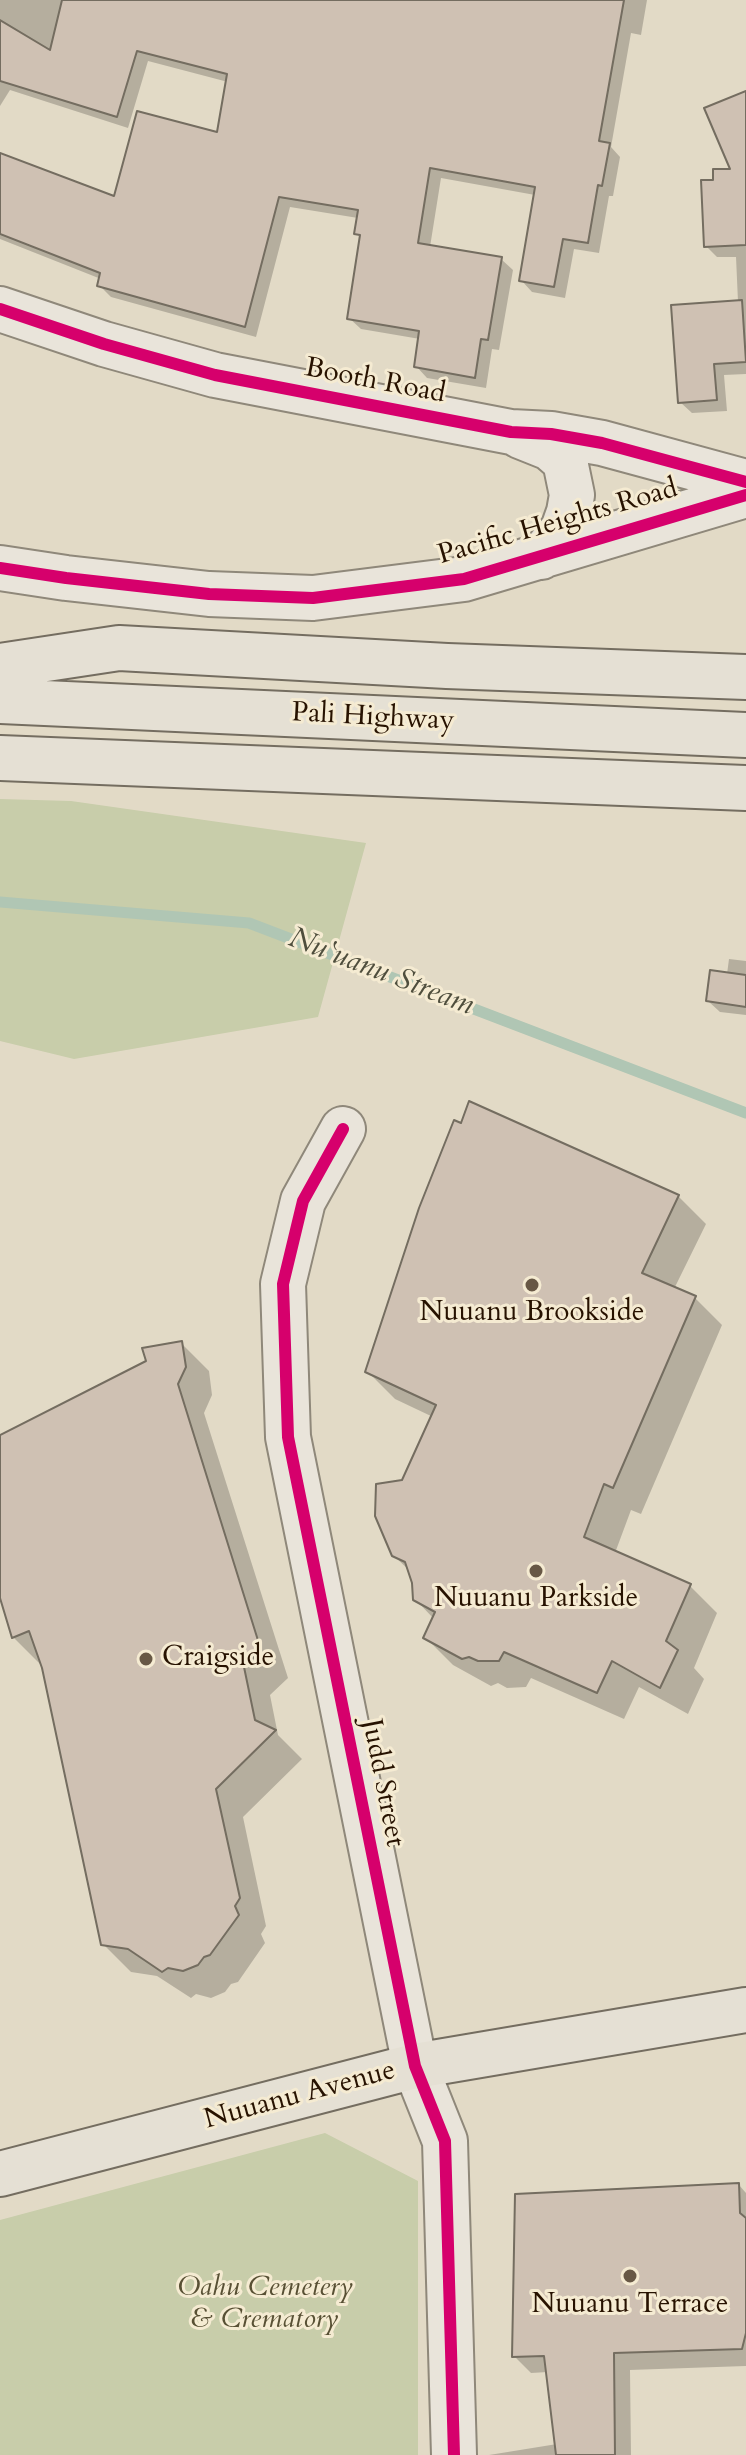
<!DOCTYPE html>
<meta charset="utf-8">
<style>
body{margin:0}
canvas{display:block;background:#e2dac6}
</style>
<canvas width="746" height="2455"></canvas>
<script>
const c = document.querySelector('canvas').getContext('2d');
c.lineJoin = 'round';
function paint(path, color) { c.fillStyle = color; c.fill(path, 'evenodd'); }
const poly = rows => new Path2D(rows.map(r => 'M' + r).join(''));
function strokePath(path, color, width, dash) { c.strokeStyle = color; c.lineWidth = width; c.lineCap = dash ? 'butt' : 'round'; c.setLineDash(dash || []); c.stroke(path); }
function label(font, color, halo, rows, align = 'center') {
  c.font = font + ' Cardo,serif'; c.lineWidth = 6; c.setLineDash([]); c.textBaseline = 'middle'; c.strokeStyle = halo; c.fillStyle = color; for (const [text, x, y, turn = 0] of rows) {
    c.save(); c.translate(x, y); c.rotate((+turn || 0) * Math.PI / 180); c.textAlign = isNaN(turn) ? turn : align; if (halo) c.strokeText(text, 0, 0); c.fillText(text, 0, 0); c.restore();
  }
}
const green = poly([
 [0,799,71,801,366,843,318,1017,74,1059,0,1041],
 [325,2133,418,2181,418,2455,0,2455,0,2220]
]);
const shadow = poly([
 [0,0,647,0,641,35,631,33,611,147,620,157,613,196,609,196,599,253,574,249,565,298,532,292,521,280,535,195,441,178,430,247,501,259,513,270,499,350,492,349,486,388,427,378,416,366,420,339,361,329,349,318,362,239,356,233,358,218,290,207,256,337,111,297,99,285,101,279,0,239,0,154,116,199,219,134,228,82,148,61,128,128,10,90,0,106],
 [746,93,746,374,724,375,727,411,692,413,680,402,738,302,736,257,717,257,706,246,715,182,734,171],
 [729,959,746,961,746,1015,720,1012,708,1001,727,974],
 [678,1196,706,1224,674,1289,695,1298,722,1325,641,1514,631,1510,615,1553,690,1586,717,1613,694,1668,704,1679,688,1714,639,1687,624,1719,531,1678,526,1687,507,1688,498,1683,491,1686,453,1665,426,1638,434,1619,415,1599,411,1572,393,1555,403,1482,433,1417,395,1399,368,1372],
 [182,1344,209,1371,212,1395,204,1413,288,1678,270,1695,278,1735,302,1759,243,1817,266,1926,261,1934,265,1943,238,1982,231,1984,225,1992,211,1998,196,1994,191,1998,157,1976,131,1972,103,1944,44,1668,13,1637,0,1591,0,1437],
 [739,2185,746,2193,746,2366,630,2370,631,2455,489,2455,557,2444,548,2372,531,2373,514,2356]
]);
const stream = poly([
 [0,902,249,923,746,1113]
]);
const building = poly([
 [62,0,624,0,599,141,610,143,602,186,598,185,588,243,563,239,554,287,519,281,535,187,430,168,418,243,502,257,488,340,481,339,475,378,414,367,419,331,347,319,360,235,354,234,358,210,279,197,245,327,97,286,100,273,0,234,0,153,114,196,137,111,217,132,227,74,137,51,117,117,0,81,0,20,50,50,62,0],
 [746,91,746,245,704,247,701,180,713,180,713,169,730,169,704,108,746,91],
 [742,300,746,362,714,364,717,400,678,403,671,305,742,300],
 [710,970,746,975,746,1007,706,1001,710,970],
 [469,1101,679,1195,642,1273,696,1296,613,1488,604,1484,584,1537,691,1584,666,1641,678,1650,660,1688,612,1661,597,1693,504,1652,499,1661,478,1661,469,1657,462,1659,423,1638,435,1612,413,1600,412,1583,405,1562,392,1556,375,1516,376,1484,402,1480,436,1405,365,1372,419,1208,454,1120,461,1123,469,1101],
 [182,1341,186,1367,178,1384,261,1650,244,1667,255,1720,276,1730,216,1789,240,1898,235,1906,239,1915,210,1955,204,1957,198,1965,183,1971,168,1968,162,1972,128,1949,101,1945,42,1668,29,1631,12,1638,0,1598,0,1435,146,1361,142,1348,182,1341],
 [739,2183,740,2213,746,2218,746,2333,742,2349,614,2353,615,2455,556,2455,544,2356,512,2357,515,2194,739,2183]
]);
const minor = poly([
 [0,309,104,344,215,375,511,432,551,434,602,443,746,482],
 [520,436,550,448,565,461,572,495,569,512,563,529,541,557],
 [0,568,66,578,209,594,313,598,464,579,746,495],
 [343,1129,303,1201,283,1284,288,1437,415,2066,445,2141,454,2455]
]);
const major = poly([
 [0,2174,415,2066,746,2010]
]);
const highway = poly([
 [0,666,119,648,447,666,746,677],
 [0,701,746,735],
 [0,758,746,788]
]);
const cycleway = poly([
 [0,309,104,344,215,375,511,432,551,434,602,443,746,482],
 [0,568,66,578,209,594,313,598,464,579,746,495],
 [343,1129,303,1201,283,1284,288,1437,415,2066,445,2141,454,2455]
]);
const markers = [
 [532,1285,8,"#685845"],
 [536,1571,8,"#685845"],
 [146,1659,8,"#685845"],
 [630,2276,8,"#685845"]
];
const streetNames = [
 ["Booth Road",375,382,11],
 ["Pacific Heights Road",558,523,-16],
 ["Pali Highway",373,718,3],
 ["Judd Street",382,1783,79],
 ["Nuuanu Avenue",300,2096,-15]
];
const poiNames = [
 ["Nuuanu Brookside",532,1314],
 ["Nuuanu Parkside",536,1600],
 ["Craigside",162,1659,"left"],
 ["Nuuanu Terrace",630,2306]
];
const parkNames = [
 ["Oahu Cemetery",265,2289],
 ["& Crematory",265,2321]
];
const waterNames = [
 ["Nuʻuanu Stream",381,973,21]
];
paint(green, '#c8cdaa');
paint(shadow, '#0003');
strokePath(stream, '#b0c6b4', 11);
paint(building, '#cfc1b3');
strokePath(building, '#746d60', 2);
strokePath(minor, '#8f887a', 48);
strokePath(major, '#746d60', 48);
strokePath(highway, '#746d60', 48);
strokePath(minor, '#e9e4da', 44);
strokePath(major, '#e5e0d4', 44);
strokePath(highway, '#e5e0d4', 44);
strokePath(cycleway, '#d6006c', 12);
for (const [x, y, r, color] of markers) { const dot = new Path2D(); dot.arc(x, y, r, 0, 2 * Math.PI); c.fillStyle = color; c.fill(dot); strokePath(dot, '#f5ebd2', 3); }
label('28px', '#271200', '#f5ebd2', streetNames);
label('28px', '#271200', '#f5ebd2', poiNames);
label('italic 28px', '#585034', '#f5ebd2', parkNames);
label('italic 30px', '#4f4e3d', '#f5ebd2', waterNames);
</script>
